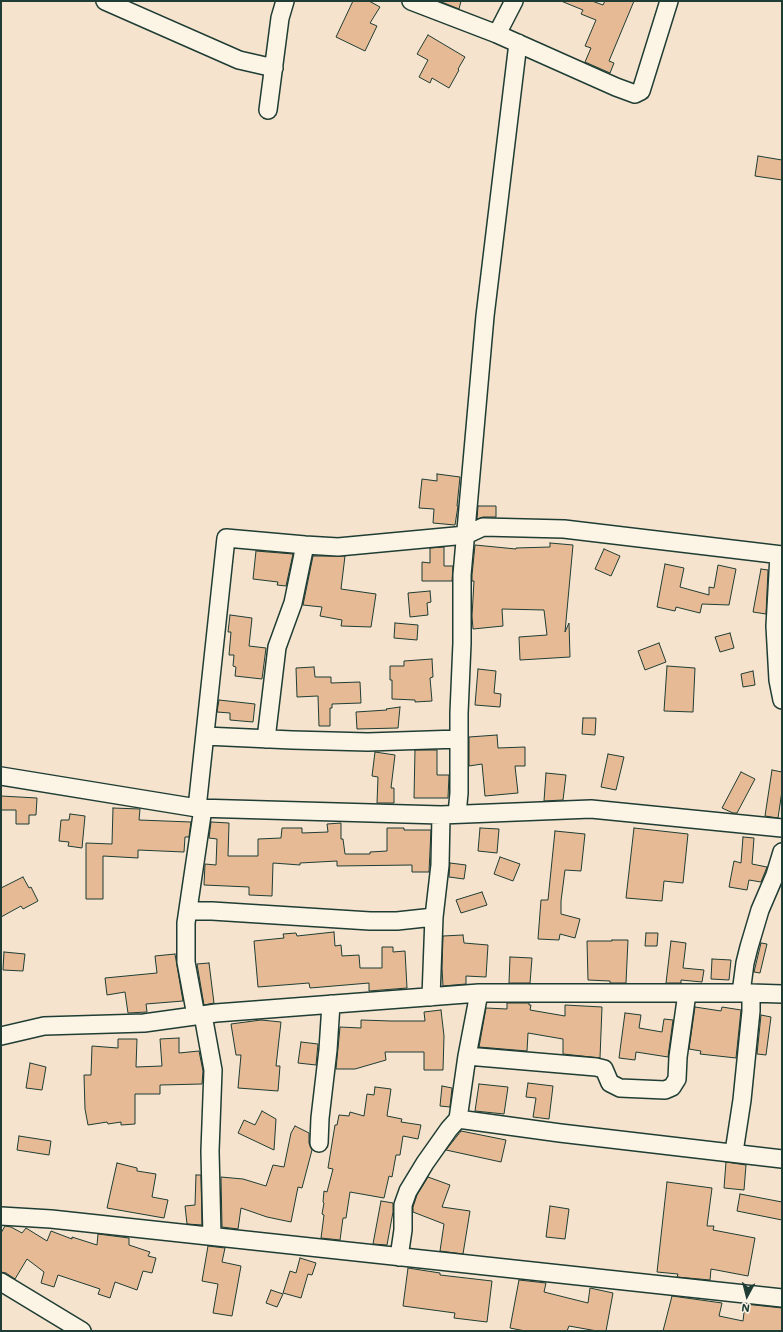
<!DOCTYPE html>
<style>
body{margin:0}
#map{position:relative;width:783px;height:1332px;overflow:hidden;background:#f5e3cd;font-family:Mali,sans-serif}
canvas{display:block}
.frame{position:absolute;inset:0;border:2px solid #1f3d34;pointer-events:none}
.north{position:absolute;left:727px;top:1276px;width:40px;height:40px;-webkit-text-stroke:3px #fcf5e5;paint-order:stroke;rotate:187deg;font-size:11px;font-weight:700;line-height:16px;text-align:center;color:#1f3d34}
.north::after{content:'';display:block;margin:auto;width:14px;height:18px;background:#1f3d34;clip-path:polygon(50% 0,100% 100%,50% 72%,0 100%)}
</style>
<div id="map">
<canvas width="783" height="1332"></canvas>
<div class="frame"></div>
<div class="north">N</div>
</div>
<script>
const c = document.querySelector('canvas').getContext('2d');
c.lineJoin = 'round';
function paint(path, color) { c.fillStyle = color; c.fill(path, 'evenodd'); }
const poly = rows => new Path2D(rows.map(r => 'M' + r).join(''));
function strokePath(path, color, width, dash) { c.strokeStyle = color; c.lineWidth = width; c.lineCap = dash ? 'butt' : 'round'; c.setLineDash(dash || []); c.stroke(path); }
const building = poly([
 [353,1,369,1,380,7,370,23,377,26,365,51,336,37,353,1],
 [439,1,461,1,459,9,439,1],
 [561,1,592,1,603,5,605,1,634,1,609,61,614,63,610,73,585,62,591,48,585,46,596,20,581,14,583,10,561,1],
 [428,35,465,57,458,69,459,70,449,88,432,78,430,83,419,77,428,60,417,54,428,35],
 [758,156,782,160,782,180,755,176,758,156],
 [437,474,460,477,457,506,458,506,455,525,433,523,434,509,419,508,422,479,437,481,437,474],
 [478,506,496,506,496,517,483,517,477,519,478,506],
 [550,543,573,545,565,632,569,623,570,657,520,660,519,637,547,635,544,610,502,609,503,626,473,629,472,616,474,581,472,581,472,575,475,545,516,549,516,548,550,547,550,543],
 [444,547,444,566,453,566,452,581,422,581,422,562,430,563,430,548,444,547],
 [604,549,620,556,611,576,595,569,604,549],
 [256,551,293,554,286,586,277,585,278,582,253,579,256,551],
 [313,556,345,556,341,589,376,594,371,627,341,626,342,620,320,616,322,607,303,605,313,556],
 [665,564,684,568,680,587,709,595,709,587,714,588,718,565,736,569,729,605,702,604,700,613,676,607,675,611,657,607,665,564],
 [761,569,768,570,766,614,753,612,761,569],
 [430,591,431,602,427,603,428,615,410,617,408,593,430,591],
 [230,615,252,618,249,646,266,648,262,679,235,676,236,667,233,666,234,655,229,655,231,632,228,632,230,615],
 [395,623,418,625,417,640,394,638,395,623],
 [730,633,734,648,720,652,715,637,730,633],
 [659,643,666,662,645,670,638,651,659,643],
 [432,659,433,677,430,678,432,701,415,702,415,700,392,699,392,680,390,680,390,666,404,666,404,661,432,659],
 [667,666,695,668,693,712,664,711,667,666],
 [314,667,315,677,331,677,331,683,360,682,361,703,332,704,332,708,330,708,330,726,319,726,318,696,297,697,296,668,314,667],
 [478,669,496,671,494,693,501,694,500,707,475,705,478,669],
 [753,671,755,685,743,687,741,674,753,671],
 [219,700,255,704,253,722,230,720,230,713,217,712,219,700],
 [400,707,398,728,357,729,356,712,387,710,386,709,400,707],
 [583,718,596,718,595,735,582,734,583,718],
 [497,735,498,748,525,747,525,766,515,766,518,793,485,796,482,764,469,766,469,737,497,735],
 [415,750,437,750,437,775,449,775,448,798,414,798,415,750],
 [375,752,395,755,391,788,394,788,394,803,377,803,378,777,372,776,375,752],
 [608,754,624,757,616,790,601,787,608,754],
 [772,770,782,772,782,791,778,818,765,816,772,770],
 [741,772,755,779,737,813,733,813,722,808,741,772],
 [546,773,566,775,563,800,544,801,546,773],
 [1,796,37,798,36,815,29,815,29,824,16,824,16,810,1,810,1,796],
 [113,808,140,809,139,820,191,822,189,837,185,837,184,852,138,850,138,858,103,856,103,899,86,899,86,843,112,844,113,808],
 [70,814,85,816,82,848,68,846,69,842,59,841,61,820,69,820,70,814],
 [211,822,229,823,228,856,258,856,258,839,281,838,282,828,302,828,302,833,328,832,327,824,341,823,341,839,343,839,345,854,370,854,370,852,387,851,387,828,404,828,404,830,431,830,429,872,412,872,412,865,337,866,337,861,300,863,300,865,273,863,272,896,249,895,249,887,204,885,205,864,216,865,217,839,209,838,211,822],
 [480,828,499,829,497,853,478,851,480,828],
 [634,828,688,834,683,883,664,881,662,901,626,898,634,828],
 [555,831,585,834,581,871,565,870,561,901,561,914,580,919,575,938,560,934,559,940,538,939,541,900,548,900,555,831],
 [743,837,754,838,752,864,767,867,761,882,749,880,747,890,729,887,734,861,741,863,743,837],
 [500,857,520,864,513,881,494,874,500,857],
 [450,863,466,865,464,879,449,877,450,863],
 [23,877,29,888,31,887,38,901,23,909,21,906,1,917,1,888,23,877],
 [482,892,487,905,461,913,456,900,482,892],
 [334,932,335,946,341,945,342,956,359,955,360,968,382,968,382,947,393,947,393,952,405,951,407,988,369,991,369,983,310,988,309,983,258,987,254,941,284,938,283,934,296,933,297,936,334,932],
 [646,933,658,933,657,946,645,946,646,933],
 [463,935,464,943,488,945,486,977,466,976,466,984,443,986,442,968,443,936,463,935],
 [612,940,628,940,626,983,610,983,610,981,588,980,587,941,612,941,612,940],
 [671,941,686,943,683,968,704,970,702,982,681,980,681,983,666,983,671,941],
 [761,943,767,944,760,973,754,972,761,943],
 [4,952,25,954,23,971,3,970,4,952],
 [175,954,183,1001,146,1004,147,1012,128,1013,125,992,107,995,105,978,157,973,155,956,175,954],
 [510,957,532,958,530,983,509,983,510,957],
 [712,959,731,960,729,980,711,979,712,959],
 [209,963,214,1003,204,1005,197,964,209,963],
 [507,1003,529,1003,529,1005,531,1005,530,1010,565,1016,565,1005,602,1007,600,1058,563,1054,563,1039,528,1033,527,1051,479,1047,486,1008,507,1009,507,1003],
 [695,1007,721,1011,722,1007,741,1010,736,1058,700,1054,701,1051,689,1049,695,1007],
 [441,1010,444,1036,443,1070,424,1070,424,1052,385,1052,386,1060,355,1069,336,1069,340,1027,361,1028,361,1020,391,1021,425,1021,424,1012,441,1010],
 [625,1013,641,1015,639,1028,662,1032,664,1019,673,1020,668,1057,636,1052,635,1060,619,1058,625,1013],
 [761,1015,771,1017,766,1055,757,1054,761,1015],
 [261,1020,281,1022,276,1066,280,1066,278,1091,238,1088,241,1055,236,1055,231,1024,261,1020],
 [179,1038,179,1053,199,1051,203,1071,202,1084,160,1085,160,1094,135,1094,135,1124,121,1125,121,1122,108,1124,107,1122,88,1125,85,1109,84,1075,91,1075,92,1046,118,1048,118,1039,137,1039,136,1067,162,1066,160,1039,179,1038],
 [301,1042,318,1044,316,1065,298,1063,301,1042],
 [30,1063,46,1067,42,1090,26,1088,30,1063],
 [528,1083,553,1086,549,1119,533,1117,536,1098,526,1097,528,1083],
 [479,1084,508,1087,504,1114,475,1111,479,1084],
 [442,1086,452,1088,450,1107,440,1106,442,1086],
 [375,1087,391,1089,387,1116,402,1119,401,1122,421,1125,418,1139,403,1136,400,1155,396,1155,392,1177,389,1176,384,1198,350,1192,346,1218,343,1218,340,1240,321,1238,324,1215,322,1214,324,1203,323,1202,324,1191,327,1192,333,1169,328,1168,335,1125,337,1125,339,1115,349,1116,350,1112,364,1116,367,1094,374,1095,375,1087],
 [262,1111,276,1119,274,1150,238,1133,244,1120,255,1125,262,1111],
 [295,1126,309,1133,309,1143,312,1150,302,1188,298,1187,291,1222,267,1217,241,1208,238,1229,222,1227,221,1177,243,1179,266,1186,273,1165,284,1167,291,1133,295,1126],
 [461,1131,506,1140,501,1162,446,1150,461,1131],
 [19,1136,51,1141,49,1155,17,1150,19,1136],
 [726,1162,746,1165,744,1190,724,1188,726,1162],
 [117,1163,137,1168,137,1171,156,1174,152,1197,168,1200,164,1218,107,1208,117,1163],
 [196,1175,201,1175,202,1225,187,1224,185,1206,195,1205,196,1175],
 [428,1177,450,1185,442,1207,470,1211,463,1254,440,1251,444,1224,413,1212,413,1207,417,1195,428,1177],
 [667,1182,712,1188,707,1226,714,1226,713,1230,755,1238,748,1276,711,1269,710,1280,677,1277,678,1274,657,1272,667,1182],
 [740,1194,782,1202,782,1220,737,1211,740,1194],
 [381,1201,393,1203,393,1212,387,1245,373,1244,381,1201],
 [550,1206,569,1209,565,1239,546,1237,550,1206],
 [5,1226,11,1227,22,1233,26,1228,47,1241,51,1231,72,1239,72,1237,97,1245,98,1234,129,1238,129,1245,150,1252,148,1256,156,1258,152,1273,143,1271,137,1290,115,1282,110,1298,98,1294,100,1289,58,1275,54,1287,41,1283,44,1272,27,1259,15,1279,6,1273,1,1272,1,1233,5,1226],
 [208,1246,225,1248,222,1262,241,1266,232,1316,213,1313,218,1284,202,1281,208,1246],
 [300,1258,316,1263,312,1275,308,1274,301,1298,283,1293,290,1271,296,1273,300,1258],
 [408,1268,440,1273,440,1275,492,1281,487,1322,454,1318,455,1313,403,1306,408,1268],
 [519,1280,546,1283,544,1292,588,1303,590,1288,613,1293,606,1331,597,1331,569,1326,567,1331,525,1331,510,1328,519,1280],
 [271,1290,283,1294,277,1307,266,1303,271,1290],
 [672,1296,722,1303,719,1316,743,1321,745,1304,782,1308,782,1331,663,1331,672,1296]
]);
const minor = poly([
 [105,1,239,60,274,68],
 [411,1,497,34,616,87,635,94,641,91,669,1],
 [497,34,514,1],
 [268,110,280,18,285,1],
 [779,555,775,626,778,680,782,700],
 [205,736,292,740,368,742,459,739],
 [266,739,277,647,293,603,305,545],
 [1,776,197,808,441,815],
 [197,808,226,538,305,545,338,547,466,535,483,527,564,529,782,555],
 [457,814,459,793,459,713,462,643,462,575,485,316,518,43],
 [188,911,212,911,370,921,397,921,434,917],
 [479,993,467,1056,458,1119,560,1133,782,1159],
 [741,993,745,963,749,947,760,910,775,875,782,852],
 [431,997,434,917,440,865,441,815,591,809,782,828],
 [203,1015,213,1070,210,1151,212,1236],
 [196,1016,186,962,186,923,203,808],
 [1,1036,44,1026,144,1023,216,1013,479,993,751,993,782,994],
 [467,1056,596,1067,604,1069,610,1083,620,1088,665,1090,672,1087,677,1079,678,1057,687,993],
 [319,1143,320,1118,328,1050,331,1004],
 [734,1152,742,1100,751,1011,751,993],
 [1,1216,51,1219,782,1298],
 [399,1257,403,1230,403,1205,408,1191,425,1163,449,1129,458,1119],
 [1,1282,82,1331]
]);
paint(building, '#e5ba95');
strokePath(building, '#1f3d34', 1);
strokePath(minor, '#1f3d34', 20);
strokePath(minor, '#fcf5e5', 17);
</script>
